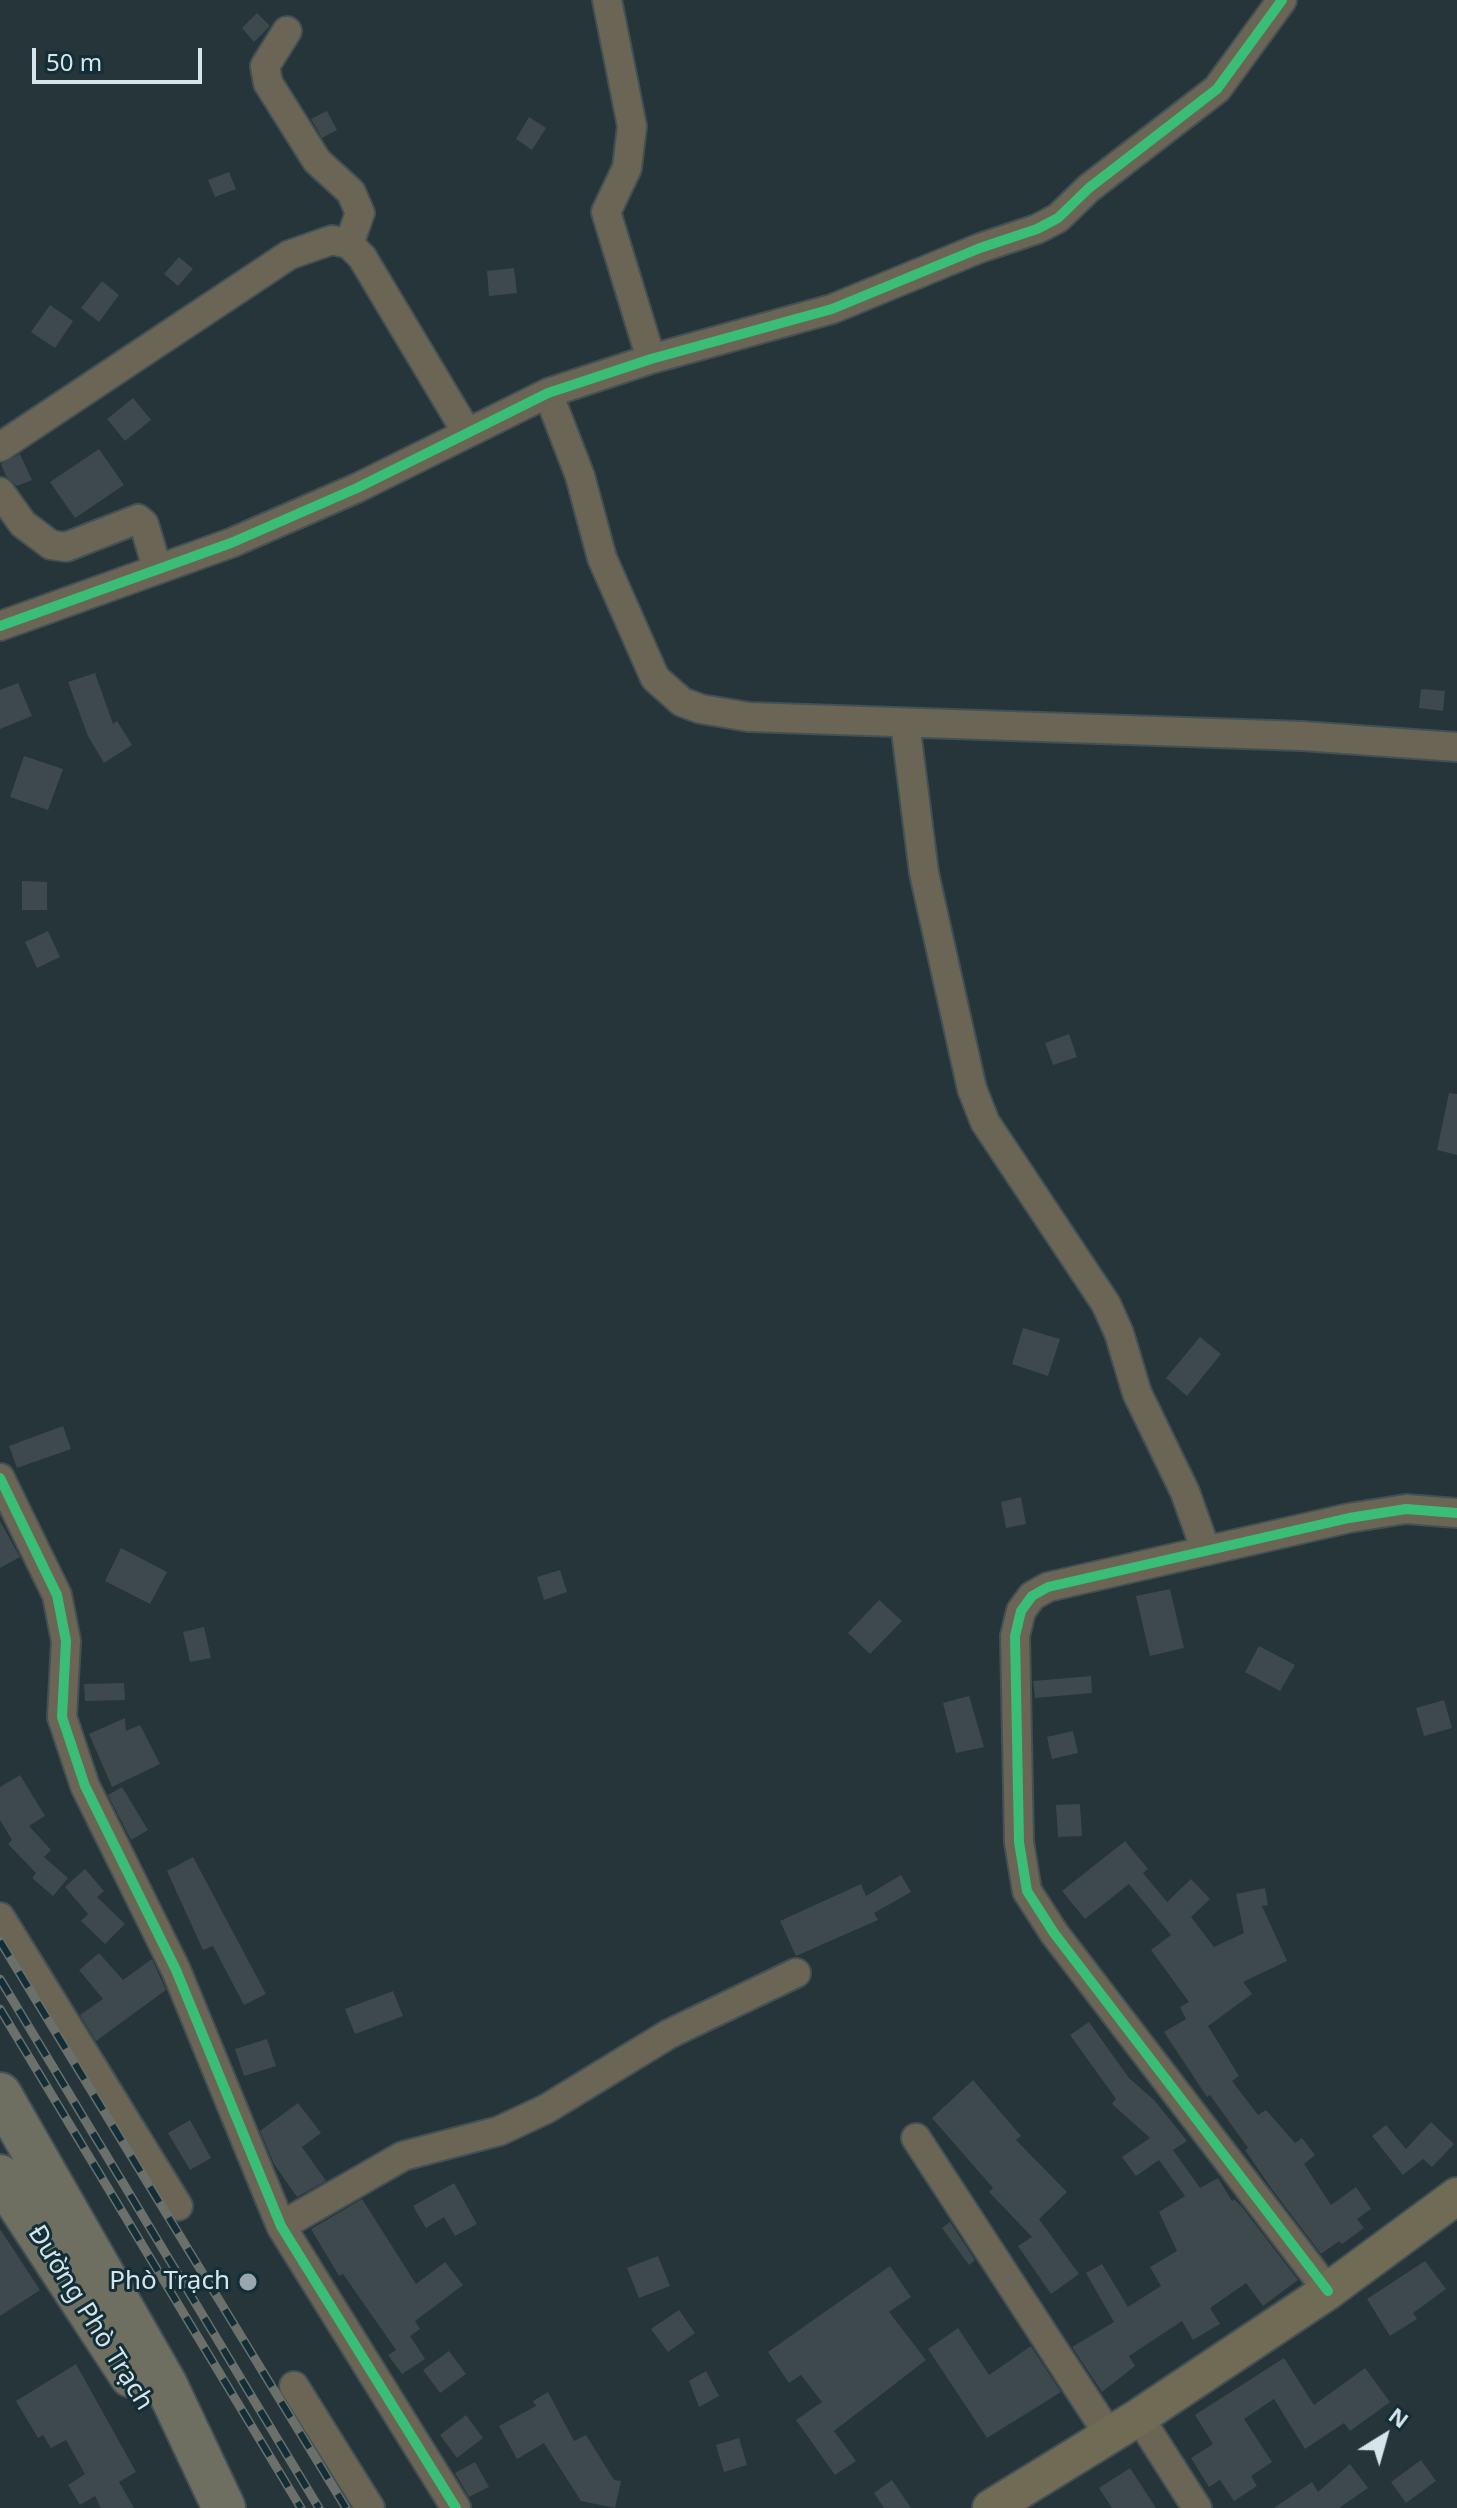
<!DOCTYPE html>
<meta charset="utf-8">
<style>
body{margin:0}
#map{position:relative;width:1457px;height:2508px;overflow:hidden;background:#25353a;font-family:"Noto Sans",sans-serif}
canvas{display:block}
.north{position:absolute;left:1345px;top:2396px;width:80px;height:80px;-webkit-text-stroke:6px #132e37;paint-order:stroke;rotate:37deg;font-size:22px;font-weight:700;line-height:32px;text-align:center;color:#d6e5eb}
.north::after{content:'';display:block;margin:auto;width:28px;height:36px;background:#d6e5eb;clip-path:polygon(50% 0,100% 100%,50% 72%,0 100%)}
.scale{position:absolute;left:32px;top:48px;width:170px;height:36px;box-sizing:border-box;border:4px solid #d6e5eb;border-top:0;padding-left:10px;font-size:24px;line-height:28px;white-space:nowrap;color:#d6e5eb;-webkit-text-stroke:6px #132e37;paint-order:stroke}
</style>
<div id="map">
<canvas width="1457" height="2508"></canvas>
<div class="north">N</div>
<div class="scale">50 m</div>
</div>
<script>
const c = document.querySelector('canvas').getContext('2d');
c.lineJoin = 'round';
function paint(path, color) { c.fillStyle = color; c.fill(path, 'evenodd'); }
const poly = rows => new Path2D(rows.map(r => 'M' + r).join(''));
function strokePath(path, color, width, dash) { c.strokeStyle = color; c.lineWidth = width; c.lineCap = dash ? 'butt' : 'round'; c.setLineDash(dash || []); c.stroke(path); }
function label(font, color, halo, rows, align = 'center') {
  c.font = font + ' "Noto Sans",sans-serif'; c.lineWidth = 6; c.setLineDash([]); c.textBaseline = 'middle'; c.strokeStyle = halo; c.fillStyle = color; for (const [text, x, y, turn = 0] of rows) {
    c.save(); c.translate(x, y); c.rotate((+turn || 0) * Math.PI / 180); c.textAlign = isNaN(turn) ? turn : align; if (halo) c.strokeText(text, 0, 0); c.fillText(text, 0, 0); c.restore();
  }
}
const building = poly([
 [257,13,270,26,254,42,242,28],
 [327,111,337,130,322,138,311,119],
 [529,117,546,128,532,150,516,139],
 [229,172,236,189,215,197,208,180],
 [179,257,193,269,178,286,164,274],
 [514,268,517,293,489,296,487,271],
 [102,281,119,295,99,322,81,308],
 [50,305,73,321,55,348,31,332],
 [133,398,151,420,125,441,107,419],
 [99,449,124,485,75,518,50,482],
 [20,454,32,480,17,486,6,476,1,464],
 [95,673,113,724,117,721,132,745,104,763,88,736,68,682],
 [18,683,32,716,0,729,0,690],
 [1421,689,1445,691,1443,711,1419,708],
 [24,756,63,769,48,810,10,797],
 [22,881,47,882,47,910,22,910],
 [48,931,60,957,37,968,25,942],
 [1069,1034,1077,1057,1053,1065,1045,1043],
 [1449,1093,1457,1094,1457,1155,1437,1150],
 [1023,1328,1060,1339,1048,1376,1012,1364],
 [1200,1337,1221,1354,1187,1396,1166,1378],
 [63,1426,71,1449,17,1468,9,1446],
 [1021,1497,1026,1524,1006,1528,1001,1502],
 [0,1521,20,1557,0,1568],
 [121,1548,167,1572,150,1604,105,1581],
 [560,1570,567,1592,544,1600,537,1577],
 [1170,1589,1184,1648,1150,1656,1136,1596],
 [879,1600,902,1621,870,1654,848,1633],
 [204,1627,211,1658,190,1662,183,1632],
 [1259,1646,1295,1665,1280,1691,1245,1672],
 [1091,1676,1092,1693,1035,1698,1033,1681],
 [124,1683,125,1700,85,1701,84,1684],
 [969,1696,984,1747,956,1753,943,1703],
 [1444,1700,1452,1728,1424,1736,1416,1708],
 [125,1718,126,1731,140,1725,160,1764,112,1787,89,1734],
 [1073,1731,1078,1753,1052,1759,1047,1737],
 [20,1775,45,1816,29,1826,51,1850,44,1857,68,1878,53,1896,32,1878,36,1873,8,1844,12,1840,0,1820,0,1787],
 [122,1787,148,1830,131,1840,108,1795],
 [1080,1804,1082,1836,1058,1837,1056,1805],
 [1125,1841,1148,1869,1143,1873,1167,1902,1191,1879,1210,1899,1191,1917,1214,1947,1244,1933,1236,1894,1265,1888,1268,1905,1262,1906,1287,1961,1243,1982,1252,1994,1208,2026,1239,2076,1232,2081,1258,2115,1266,2110,1295,2143,1302,2138,1315,2155,1304,2164,1331,2205,1356,2187,1371,2209,1357,2219,1364,2228,1342,2244,1339,2241,1321,2254,1271,2188,1245,2150,1248,2148,1210,2095,1207,2097,1164,2032,1186,2019,1180,2007,1189,2002,1151,1950,1171,1935,1129,1884,1085,1919,1062,1891],
 [193,1857,266,1994,244,2005,213,1946,203,1950,167,1871],
 [85,1869,104,1891,97,1897,125,1924,105,1944,81,1921,88,1914,65,1887],
 [901,1875,911,1892,874,1913,878,1920,796,1956,780,1921,861,1884,866,1896],
 [99,1953,123,1980,152,1959,166,1990,96,2041,80,2015,103,1999,79,1970],
 [393,1991,403,2016,355,2034,345,2009],
 [1089,2022,1129,2078,1155,2101,1187,2141,1173,2150,1200,2188,1218,2178,1232,2201,1234,2199,1242,2207,1298,2280,1263,2306,1246,2283,1210,2308,1220,2324,1193,2340,1182,2321,1129,2356,1135,2366,1102,2392,1072,2347,1114,2322,1086,2273,1102,2264,1128,2307,1161,2286,1150,2267,1177,2251,1159,2212,1185,2196,1159,2160,1136,2176,1122,2157,1150,2138,1112,2104,1116,2099,1070,2035],
 [267,2039,276,2066,244,2076,235,2049],
 [973,2080,1021,2136,1016,2140,1067,2192,1039,2219,1079,2274,1051,2294,1018,2246,1032,2237,989,2192,993,2188,932,2118],
 [298,2103,321,2133,302,2147,326,2181,297,2197,274,2164,260,2131],
 [190,2120,211,2158,190,2170,168,2133],
 [1431,2122,1454,2144,1432,2167,1423,2159,1403,2175,1372,2136,1386,2125,1406,2149],
 [454,2183,477,2224,455,2236,444,2217,426,2228,413,2206],
 [362,2199,416,2284,445,2262,463,2285,415,2321,420,2329,410,2336,425,2359,402,2374,388,2355,396,2350,343,2274,339,2276,311,2229],
 [950,2222,975,2260,969,2265,942,2228],
 [0,2229,40,2290,0,2316],
 [658,2256,670,2286,639,2298,627,2268],
 [1425,2261,1446,2289,1413,2313,1417,2319,1390,2336,1367,2299],
 [890,2266,911,2297,889,2312,926,2360,834,2431,856,2461,835,2475,796,2420,822,2402,801,2375,789,2383,768,2352],
 [679,2310,695,2333,668,2352,651,2329],
 [958,2328,989,2375,1031,2346,1061,2392,987,2438,928,2349],
 [449,2351,466,2374,440,2393,423,2370],
 [1284,2358,1314,2405,1365,2368,1390,2402,1350,2431,1344,2423,1305,2449,1274,2399,1244,2419,1272,2462,1251,2476,1257,2486,1234,2501,1220,2480,1209,2487,1191,2458,1213,2444,1195,2415],
 [76,2364,136,2472,119,2482,134,2508,101,2508,95,2496,80,2505,68,2485,85,2474,66,2440,51,2448,43,2435,38,2438,16,2401],
 [706,2371,719,2396,699,2407,689,2381],
 [548,2392,574,2441,586,2435,614,2480,621,2481,615,2508,581,2501,544,2443,517,2459,499,2426,536,2406,533,2401],
 [466,2415,483,2438,457,2458,440,2435],
 [739,2438,747,2465,724,2472,716,2445],
 [1421,2460,1436,2481,1406,2503,1391,2482],
 [475,2462,489,2487,469,2497,455,2473],
 [1350,2464,1368,2488,1339,2508,1274,2508,1312,2482,1318,2492],
 [1130,2468,1156,2508,1112,2508,1099,2488],
 [892,2480,911,2508,884,2508,874,2493]
]);
const minor = poly([
 [607,0,632,126,627,168,606,212,651,359],
 [287,31,265,66,268,83,317,161,351,192,360,213,349,244],
 [548,393,580,476,602,558,655,678,682,702,701,709,749,717,1302,736,1457,747],
 [0,447,289,255,332,240,349,244,362,257,466,431],
 [0,492,23,524,51,545,66,547,138,519,144,524,157,568],
 [0,626,231,543,357,488,548,393,651,359,832,309,980,248,1037,229,1058,218,1089,188,1217,89,1282,0],
 [905,723,924,873,972,1089,985,1122,1106,1304,1119,1333,1137,1393,1185,1492,1206,1551],
 [0,1478,57,1595,66,1641,62,1717,85,1786,176,1970,281,2226,456,2508],
 [0,1917,178,2206],
 [916,2138,1109,2435],
 [281,2226,403,2156,499,2131,546,2109,669,2034,796,1973],
 [1328,2291,1054,1933,1027,1891,1019,1842,1015,1636,1021,1611,1032,1596,1048,1587,1349,1518,1406,1509,1457,1513],
 [294,2386,370,2508],
 [1139,2417,1197,2508]
]);
const major = poly([
 [991,2508,1139,2417,1328,2291,1457,2196]
]);
const highway = poly([
 [0,2094,166,2385,224,2508],
 [0,2176,131,2376]
]);
const rail = poly([
 [0,1941,346,2508],
 [0,1979,319,2508],
 [0,2009,301,2508]
]);
const cycleway = poly([
 [0,626,231,543,357,488,548,393,651,359,832,309,980,248,1037,229,1058,218,1089,188,1217,89,1282,0],
 [0,1478,57,1595,66,1641,62,1717,85,1786,176,1970,281,2226,456,2508],
 [1328,2291,1054,1933,1027,1891,1019,1842,1015,1636,1021,1611,1032,1596,1048,1587,1349,1518,1406,1509,1457,1513]
]);
const markers = [
 [248,2282,10,"#98a7ad"]
];
const poiNames = [
 ["Phò Trạch",230,2282]
];
const streetNames = [
 ["Đường Phò Trạch",90,2318,58]
];
paint(building, '#3d494d');
strokePath(minor, '#435055', 32);
strokePath(major, '#435055', 40);
strokePath(highway, '#435055', 46);
strokePath(minor, '#6a6554', 28);
strokePath(major, '#706b54', 36);
strokePath(highway, '#6e6e61', 42);
strokePath(rail, '#6b706a', 9);
strokePath(rail, '#132e37', 6, [18]);
strokePath(cycleway, '#3abd76', 10);
for (const [x, y, r, color] of markers) { const dot = new Path2D(); dot.arc(x, y, r, 0, 2 * Math.PI); c.fillStyle = color; c.fill(dot); strokePath(dot, '#132e37', 3); }
label('26px', '#d6e5eb', '#132e37', poiNames, 'right');
label('26px', '#d6e5eb', '#132e37', streetNames);
</script>
